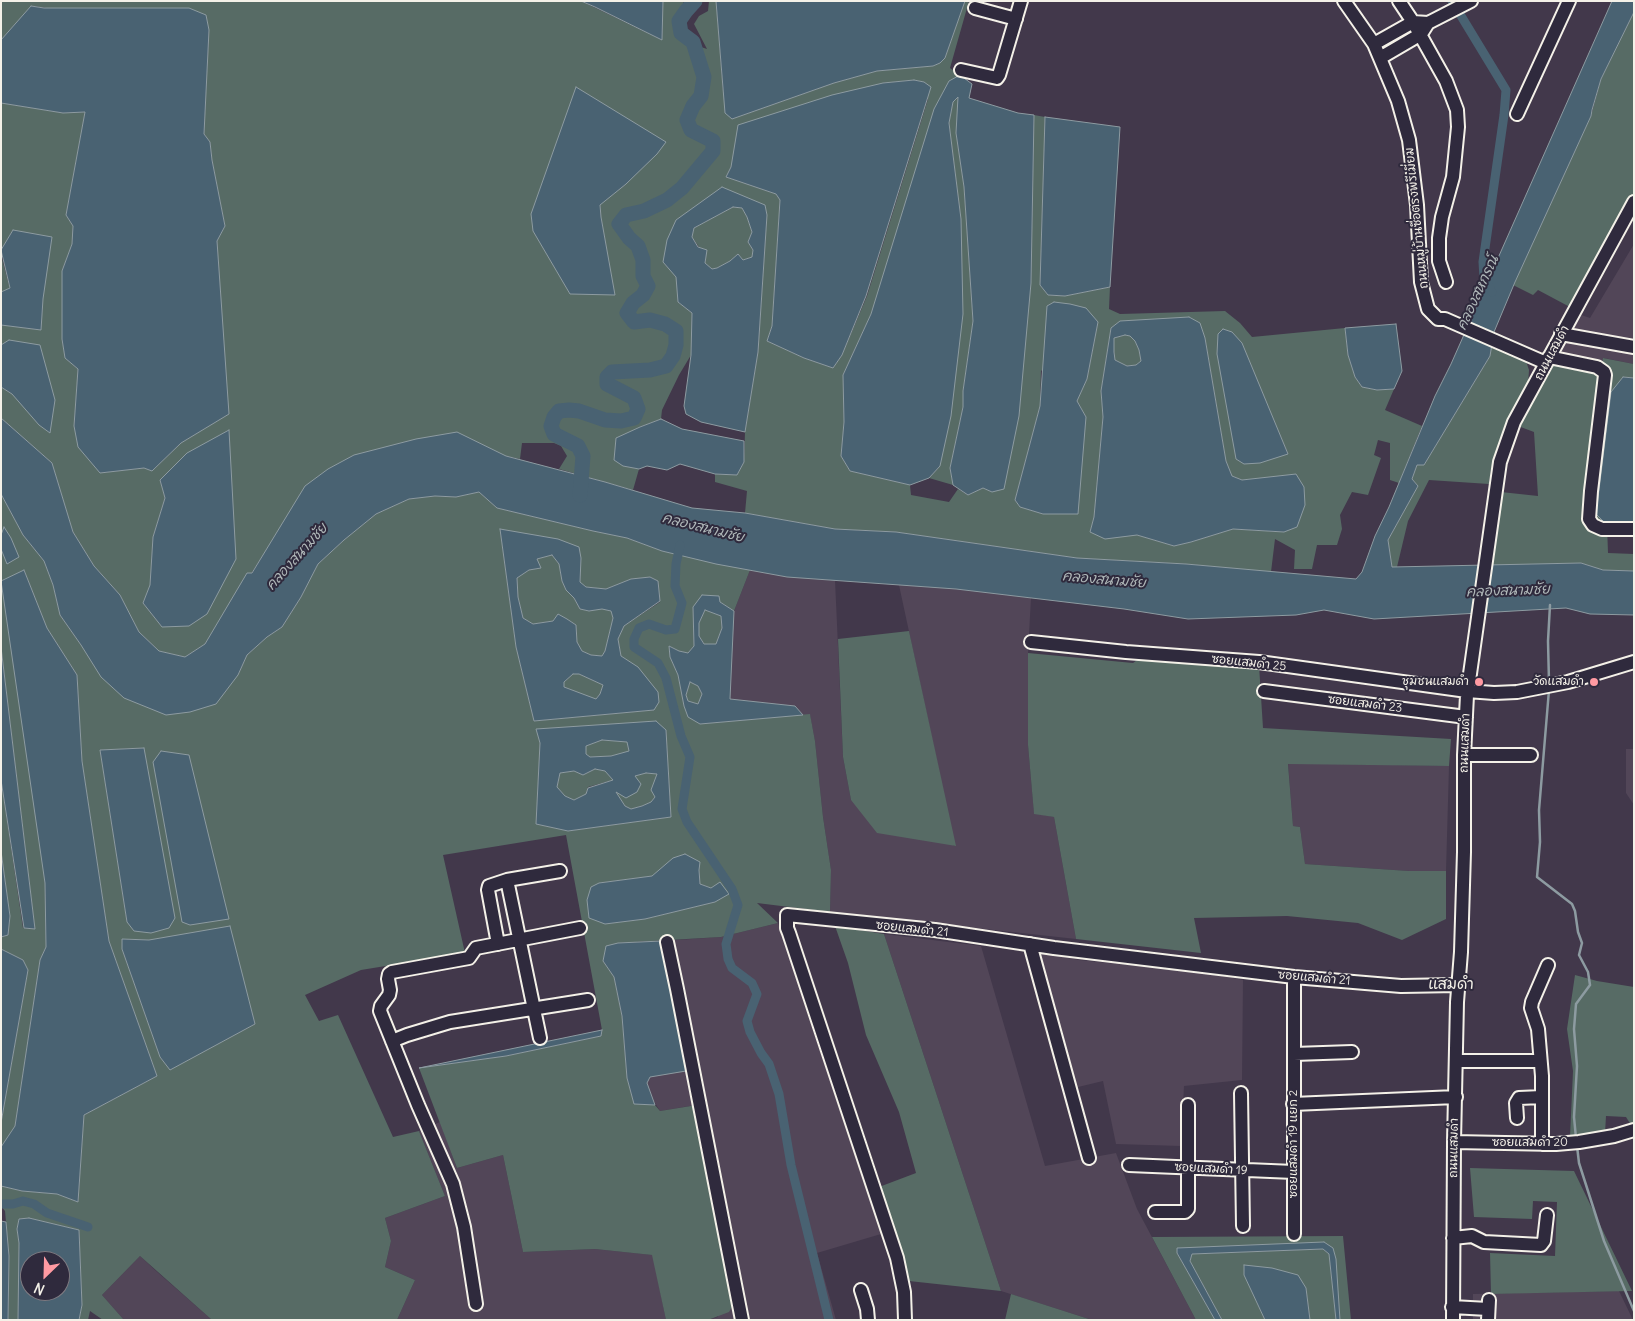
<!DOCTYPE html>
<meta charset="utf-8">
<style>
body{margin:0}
#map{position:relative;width:1635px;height:1321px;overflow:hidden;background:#42384b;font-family:Delius,sans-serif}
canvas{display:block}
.frame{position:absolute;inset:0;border:2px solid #f4f1e8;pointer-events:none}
.north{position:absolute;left:20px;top:1251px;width:50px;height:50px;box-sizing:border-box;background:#2f2a3d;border:1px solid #7e7a81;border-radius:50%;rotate:204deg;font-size:14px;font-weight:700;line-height:20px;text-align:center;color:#f4f1e8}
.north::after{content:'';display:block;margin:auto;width:18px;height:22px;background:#ff9aa2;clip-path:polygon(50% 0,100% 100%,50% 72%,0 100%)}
</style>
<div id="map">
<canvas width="1635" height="1321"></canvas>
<div class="frame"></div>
<div class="north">N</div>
</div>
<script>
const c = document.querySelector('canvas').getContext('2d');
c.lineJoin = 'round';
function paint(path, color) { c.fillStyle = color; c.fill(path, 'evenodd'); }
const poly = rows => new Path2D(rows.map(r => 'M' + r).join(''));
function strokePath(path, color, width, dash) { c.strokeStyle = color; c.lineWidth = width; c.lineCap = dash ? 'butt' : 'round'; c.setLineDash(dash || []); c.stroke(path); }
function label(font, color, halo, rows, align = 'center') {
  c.font = font + ' Delius,"Playpen Sans Thai",sans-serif'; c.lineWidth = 4; c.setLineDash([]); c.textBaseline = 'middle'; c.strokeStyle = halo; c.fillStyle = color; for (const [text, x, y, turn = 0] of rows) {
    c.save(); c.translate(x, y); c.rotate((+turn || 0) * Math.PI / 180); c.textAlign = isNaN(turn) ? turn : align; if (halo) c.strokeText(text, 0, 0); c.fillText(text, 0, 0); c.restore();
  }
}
const built = poly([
 [1634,244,1634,364,1604,358,1601,373,1552,362,1578,314,1590,318],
 [750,570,787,577,835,580,843,757,851,800,955,846,899,585,956,589,1031,598,1028,653,1028,745,1034,813,1054,817,1076,939,830,912,831,870,823,817,815,741,810,715,803,715,795,706,730,699,734,611],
 [1626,749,1634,749,1634,805,1626,793],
 [1288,763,1449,766,1446,871,1409,871,1305,864,1300,827,1293,826],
 [778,923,881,1234,817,1253,836,1320,708,1320,718,1317,696,1105,660,1111,650,1095,647,1083,650,1077,685,1071,662,941,721,937],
 [884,934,981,946,1045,1166,1116,1153,1137,1209,1196,1320,1092,1320,1001,1291],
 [1038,952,1079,960,1206,973,1243,980,1242,1080,1184,1086,1181,1146,1116,1144,1103,1081,1074,1088],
 [440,1122,457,1168,503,1155,523,1252,595,1249,653,1255,666,1320,397,1320,415,1280,385,1267,391,1241,385,1218,445,1196,419,1131],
 [140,1256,155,1270,212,1320,124,1320,102,1295],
 [1619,1291,1633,1320,1473,1320,1473,1294]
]);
const green = poly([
 [1,1,581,1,662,40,663,1,684,1,675,29,683,41,707,49,694,24,699,16,708,11,709,1,716,1,723,90,732,119,834,83,877,71,933,66,940,63,945,58,965,1,969,1,950,68,960,75,871,314,843,375,844,422,841,456,850,471,910,485,911,495,949,502,958,489,968,495,983,488,992,492,1031,283,1034,115,1045,117,1040,285,1048,295,1065,296,1110,287,1109,309,1120,314,1225,311,1240,323,1252,337,1345,328,1348,355,1355,377,1362,387,1377,390,1394,389,1385,410,1422,426,1399,483,1390,480,1390,443,1378,440,1374,455,1381,458,1368,495,1352,492,1340,515,1342,529,1337,545,1317,545,1312,569,1294,569,1295,550,1275,539,1271,572,1186,564,1077,558,896,532,835,529,745,513,747,491,715,482,715,474,737,475,744,462,745,432,758,352,767,215,722,187,663,262,677,277,678,302,692,313,691,355,679,375,662,410,661,419,640,427,623,466,639,469,633,490,559,469,567,456,561,446,554,443,522,443,520,459,506,456,262,557,205,644,185,657,159,651,139,632,120,595,94,566,73,532,52,463,1,418,1,387,12,394,9,341,1,345,1,325,41,330,43,299,13,230,1,250,1,103,63,113,85,112,66,215,73,226,72,244,62,271,62,339,65,358,78,369,74,426,100,473,144,468,152,471,181,443,228,414,217,241,225,226,212,160,210,142,204,134,209,30,32,6,1,40],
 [914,80,924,82,928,99,867,296,842,355,833,368,804,358,767,341,772,326,780,200,776,194,726,177,731,167,735,151,883,83],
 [576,87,626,184,600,204,601,217,614,295],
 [1098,322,1087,379,1077,401,1086,417,1043,514,1020,507,1015,500,1040,406,1041,371],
 [1111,328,1205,338,1226,461,1232,476,1242,480,1260,479,1284,532,1233,529,1191,542,1174,546,1137,535,1090,532,1094,517,1103,417,1101,391],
 [1280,435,1288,454,1236,458],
 [187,453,162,627,143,603,150,586,153,537,165,498,160,480],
 [1634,12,1634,192,1572,306,1568,306,1538,290,1533,295,1513,285,1591,116,1601,79],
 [959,97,956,133,964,187,973,321,963,391,963,407,950,468,953,485,929,478,940,466,961,219,949,123,953,102],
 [733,207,742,208,747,217,752,232,748,242,753,250,752,257,743,260,738,254,730,261,717,268,712,269,705,263,706,257,692,237,694,228],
 [1,255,10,289,1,292],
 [1125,335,1130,336,1135,341,1139,350,1141,361,1136,365,1127,366,1115,360,1114,352,1114,338],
 [1491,347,1526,361,1529,370,1528,386,1508,420,1491,469,1489,484,1429,480,1408,521,1397,567,1392,567,1388,540,1418,486,1412,479,1417,465,1424,465,1490,356],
 [1603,358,1634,364,1634,378,1623,377,1607,525,1608,553,1634,554,1634,571,1603,570,1581,563,1491,566,1501,492,1538,496,1534,432,1518,426,1552,362,1601,373],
 [479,492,497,508,593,531,627,538,662,551,750,570,734,611,720,602,693,607,694,646,688,653,679,651,669,646,670,657,678,675,684,706,700,724,810,714,815,741,823,817,831,870,830,912,757,903,778,923,721,937,618,943,603,961,614,977,622,1017,627,1078,634,1103,655,1105,660,1111,697,1105,733,1305,729,1312,708,1320,666,1320,652,1255,595,1249,523,1252,503,1155,457,1168,419,1068,506,1056,601,1036,602,1030,566,835,443,855,465,953,361,970,305,995,319,1021,338,1015,393,1137,419,1131,445,1196,385,1218,391,1241,385,1267,415,1280,397,1320,212,1320,140,1256,102,1295,124,1320,103,1320,90,1311,88,1320,79,1320,82,1305,79,1230,29,1218,19,1219,17,1229,19,1243,18,1320,8,1320,9,1256,5,1211,1,1206,1,1186,22,1191,57,1194,78,1202,84,1115,157,1076,109,941,82,761,77,675,47,628,24,570,45,883,46,947,40,960,15,1126,1,1147,1,1123,28,970,23,960,1,949,1,937,8,935,10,916,1,851,1,780,23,928,35,929,1,647,1,549,7,563,5,528,1,535,1,494,23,535,44,561,53,585,60,615,81,645,238,675,247,655,267,637,282,627,301,597,318,564,344,540,376,514,409,499,435,496,456,497],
 [500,529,581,558,580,583,586,587,606,589,631,579,650,577,658,581,660,602,624,626,618,639,621,656,638,668,654,710,534,721,516,647],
 [537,729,666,730,671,817,568,831,536,824,540,743],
 [144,748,144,749,127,922,100,750],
 [699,870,700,884,711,888,715,902,645,919,605,924,599,883],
 [123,939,149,940,251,1009,255,1024,170,1069,160,1057,122,949],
 [552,555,559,564,562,581,566,590,574,598,580,609,589,611,602,608,611,611,613,618,605,651,602,656,591,655,582,651,577,642,576,625,567,619,558,615,553,621,533,624,523,618,518,597,517,578,529,570,540,568,537,559],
 [705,610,721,616,722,628,716,644,704,644,699,636,699,623],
 [909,631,956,846,877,833,851,800,843,757,838,639],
 [1028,653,1133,663,1140,658,1259,665,1263,728,1451,739,1449,766,1288,764,1293,826,1300,827,1305,864,1409,871,1446,871,1446,919,1402,940,1358,923,1287,916,1194,918,1201,953,1076,939,1054,817,1034,814,1028,745],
 [573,674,579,674,603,685,600,694,595,700,564,687,564,682],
 [690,682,698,686,702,694,698,704,688,701,686,695],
 [602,740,628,742,629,752,611,756,590,757,586,754,586,746],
 [595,769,605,771,613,780,588,787,586,794,574,800,565,796,557,787,560,773,574,771,583,775],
 [646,773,657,774,655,797,651,802,642,806,631,809,625,806,615,791,634,776],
 [835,926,884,934,1001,1291,909,1281,879,1187,916,1173,899,1112,866,1035,848,963],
 [1575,975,1597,981,1634,987,1634,1124,1631,1125,1626,1117,1606,1116,1605,1133,1570,1137,1573,1071,1567,1029],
 [1470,1168,1574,1171,1632,1291,1491,1294,1490,1253,1555,1256,1557,1202,1533,1201,1532,1219,1474,1217],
 [1343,1236,1351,1320,1340,1320,1333,1248,1177,1248,1177,1253,1215,1320,1196,1320,1152,1237],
 [1323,1249,1329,1254,1336,1320,1310,1320,1306,1288,1244,1265,1245,1275,1265,1320,1222,1320,1190,1261,1192,1254],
 [1011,1294,1092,1320,1005,1320]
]);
const water = poly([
 [581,1,663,1,662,40,595,7,581,1],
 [716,1,965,1,945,58,940,63,933,66,877,71,834,83,732,119,725,113,716,1],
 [1612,1,1634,1,1634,12,1601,79,1592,110,1591,116,1515,282,1494,332,1490,356,1424,465,1417,465,1412,479,1418,486,1388,540,1392,567,1581,563,1603,570,1634,571,1634,615,1590,614,1566,608,1374,619,1324,610,1296,615,1188,619,1124,609,956,589,787,577,716,564,662,551,627,538,593,531,497,508,479,492,456,497,435,496,409,499,376,514,344,540,318,564,301,597,282,627,267,637,247,655,238,675,216,704,190,712,166,715,124,698,101,677,81,645,60,615,53,585,44,561,23,535,1,494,1,418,52,463,73,532,94,566,120,595,139,632,159,651,185,657,205,644,247,573,252,573,305,486,328,469,354,455,416,439,457,432,506,456,605,482,692,508,745,513,835,529,896,532,1077,558,1186,564,1356,579,1362,572,1375,536,1389,507,1435,396,1451,364,1612,1],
 [31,6,44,8,189,8,206,15,209,30,204,134,210,142,212,160,225,226,217,241,229,414,181,443,152,471,144,468,100,473,78,447,74,426,78,369,65,358,62,339,62,271,72,244,73,226,66,215,85,112,63,113,1,103,1,40,31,6],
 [960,75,972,84,969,98,1018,113,1034,115,1031,283,1019,416,1004,489,992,492,983,488,968,495,953,485,950,468,963,407,963,391,973,321,964,187,956,133,958,97,953,102,949,123,961,219,963,314,951,416,940,466,929,478,910,485,850,471,841,456,844,422,843,375,871,314,934,109,949,81,960,75],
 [914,80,924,82,931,87,866,296,842,355,833,368,804,358,767,341,772,326,780,200,776,194,726,177,731,167,738,125,832,95,883,83,914,80],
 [576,87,666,142,657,154,626,184,600,205,601,217,615,295,570,294,533,231,531,214,576,87],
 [1045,117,1120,127,1110,287,1065,296,1048,295,1040,285,1045,117],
 [722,187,765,205,767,215,758,352,745,432,701,422,686,414,684,406,691,355,692,313,678,302,676,277,663,262,667,240,676,220,722,187],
 [733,207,742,208,747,217,752,232,748,242,753,250,752,257,743,260,738,254,730,261,717,268,712,269,705,263,707,250,698,247,692,237,694,228,733,207],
 [13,230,52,237,43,299,41,330,1,325,1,292,10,288,1,250,13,230],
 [1054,302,1070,304,1086,308,1098,322,1087,379,1077,401,1086,417,1078,514,1043,514,1020,507,1015,500,1040,406,1047,306,1054,302],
 [1189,317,1200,323,1205,338,1226,461,1232,476,1242,480,1296,474,1304,487,1305,505,1297,527,1284,532,1233,529,1191,542,1174,546,1137,535,1105,539,1090,532,1094,517,1103,417,1101,391,1111,328,1120,321,1189,317],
 [1125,335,1130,336,1135,341,1139,350,1141,361,1136,365,1127,366,1115,360,1114,352,1114,338,1125,335],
 [1396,324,1402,371,1394,389,1377,390,1362,387,1355,377,1348,355,1345,328,1396,324],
 [1223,329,1232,332,1242,343,1288,454,1260,463,1244,464,1236,459,1217,354,1218,334,1223,329],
 [9,340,40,345,55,400,50,433,39,425,12,394,1,387,1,345,9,340],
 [1623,377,1634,378,1634,527,1607,525,1596,514,1611,392,1623,377],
 [661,419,682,429,744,441,744,462,737,475,715,474,680,464,667,470,647,466,639,469,623,466,614,460,616,438,640,427,661,419],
 [229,430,236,559,207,614,189,626,162,627,143,603,150,585,153,537,165,498,160,480,187,453,229,430],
 [4,527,11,538,19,557,7,564,1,549,1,535,4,527],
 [500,529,558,539,579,547,581,558,580,582,586,587,606,589,631,579,650,577,658,581,660,601,624,626,618,639,621,656,638,667,658,692,659,702,654,710,534,721,516,647,500,529],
 [552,555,559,564,562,581,566,590,574,598,580,609,589,611,602,609,611,611,613,618,605,651,602,656,591,655,582,651,577,642,576,625,567,619,558,614,553,621,533,624,523,618,518,597,517,578,529,570,541,568,537,559,552,555],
 [573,674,579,674,603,685,600,694,596,699,564,687,564,682,573,674],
 [24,570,47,628,77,675,82,761,109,941,157,1076,84,1115,78,1202,57,1194,22,1191,1,1186,1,1147,15,1126,40,960,46,947,45,883,1,581,24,570],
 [702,595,719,596,720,602,734,611,730,699,795,706,803,715,700,724,688,717,684,706,678,675,670,657,669,646,679,651,688,653,694,646,693,607,702,595],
 [705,610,721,616,722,628,716,644,704,644,699,636,699,623,705,610],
 [690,682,698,686,702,694,698,704,688,701,686,695,690,682],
 [1,647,35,929,24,928,1,780,1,647],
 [656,721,666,730,671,817,568,831,536,824,540,743,536,729,656,721],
 [602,740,627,742,629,751,611,756,590,757,586,754,586,746,602,740],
 [595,769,605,771,613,780,588,788,586,794,574,800,565,796,557,787,560,773,574,771,583,775,595,769],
 [646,773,657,774,651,790,655,797,651,802,642,806,631,809,625,806,616,792,626,798,637,792,641,784,635,776,646,773],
 [144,748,175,918,169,928,151,933,134,931,127,922,100,750,144,748],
 [161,751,189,755,229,919,190,925,182,922,153,762,161,751],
 [1,851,10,916,8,935,1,937,1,851],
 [685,854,700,862,699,870,700,884,711,888,720,882,729,894,715,902,645,919,605,924,589,918,587,900,591,887,599,883,652,876,673,858,685,854],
 [230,926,255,1024,170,1070,160,1057,122,949,122,939,149,940,230,926],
 [662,941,686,1071,650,1077,647,1083,655,1105,634,1104,627,1078,622,1016,614,977,603,961,606,946,618,943,662,941],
 [1,949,23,960,28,970,1,1123,1,949],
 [602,1030,601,1036,506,1056,419,1068,602,1030],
 [29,1218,79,1230,82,1305,79,1320,18,1320,19,1243,17,1229,19,1219,29,1218],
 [30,1261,60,1261,60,1291,30,1291,30,1261],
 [1,1221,6,1222,9,1256,8,1320,1,1320,1,1221],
 [1324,1242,1333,1248,1336,1259,1340,1320,1336,1320,1329,1254,1323,1249,1192,1254,1190,1261,1222,1320,1215,1320,1177,1253,1177,1248,1324,1242],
 [1244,1265,1272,1268,1298,1275,1306,1288,1310,1320,1265,1320,1244,1275,1244,1265]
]);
const stream = poly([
 [1549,682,1548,641,1550,605],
 [1549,690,1539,810,1540,842,1537,877,1572,904,1575,911,1578,932,1582,943,1579,955,1588,972,1590,985,1576,1004,1574,1029,1577,1066,1574,1117,1576,1138],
 [1577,1146,1579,1163,1604,1241,1634,1311]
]);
const canal = poly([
 [1452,1,1506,90,1504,115,1483,262,1484,278,1492,292],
 [680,545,676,564,675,586,682,603,675,629,666,630,649,624,639,628,634,639,634,647,658,663,666,678,681,736,690,757,682,809,687,822,732,889,738,905,726,944,728,959,732,968,752,983,757,994,747,1021,750,1032,761,1053,769,1064,779,1094,791,1165,829,1320],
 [1,1204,13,1204,23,1201,34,1204,47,1213,88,1227]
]);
const river = poly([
 [580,495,583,456,578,446,554,434,551,426,554,417,559,411,569,410,579,411,605,420,621,421,634,418,638,409,634,398,607,384,607,377,612,372,650,370,666,366,673,356,676,345,676,331,665,324,650,320,634,322,627,313,633,303,643,295,648,286,643,276,643,260,638,246,629,238,619,224,626,215,644,211,667,200,682,188,713,151,713,141,691,130,687,120,693,106,701,96,704,77,693,42,681,33,679,21,686,11,695,1]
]);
const minor = poly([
 [1344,1,1374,44,1398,101,1409,140,1417,205,1421,282,1428,309,1438,319,1445,319,1546,363],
 [1399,1,1413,22,1446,81,1457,110,1458,127,1453,177,1442,217,1439,238,1439,261,1446,282],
 [975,8,1016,19],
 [1428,23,1471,1],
 [1374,44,1413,22,1428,23,1421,34,1380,58],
 [961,70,997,78,999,75,1021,1],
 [1517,114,1569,1],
 [1561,334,1634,347],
 [1549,357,1597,367,1604,372,1605,375,1591,491,1589,519,1593,525,1602,529,1634,529],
 [1031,642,1126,652,1259,662,1467,691,1494,693,1517,692,1568,682,1634,662],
 [1264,691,1466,717],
 [1464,755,1531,755],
 [507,880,540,1038],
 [667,942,677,989,742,1320],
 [498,944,488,890,489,886,507,880,560,871],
 [1030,944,1089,1158],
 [392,1041,407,1035,450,1022,588,1000],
 [1294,1054,1352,1052],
 [1456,1061,1540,1061],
 [1241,1093,1243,1226],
 [1293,1104,1456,1097],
 [1517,1118,1516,1103,1519,1098,1542,1097],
 [1454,1142,1556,1144,1579,1142,1614,1136,1634,1130],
 [1542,1144,1542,1076,1538,1029,1531,1008,1532,1002,1548,965],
 [1129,1165,1294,1172],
 [1155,1212,1185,1212,1188,1209,1188,1105],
 [1294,1234,1294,977],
 [1453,1238,1472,1236,1484,1242,1541,1245,1544,1241,1547,1215],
 [861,1290,867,1309,868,1320],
 [476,1304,464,1227,453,1184,418,1105,380,1011,381,1006,389,995,390,990,388,979,389,974,392,972,469,958,476,948,580,928],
 [1452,1307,1488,1309],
 [905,1320,904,1292,897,1258,789,933,787,928,787,915,935,930,1054,948,1294,977,1401,986,1458,985],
 [1453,1320,1454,1142,1457,1002,1461,952,1464,852,1464,755,1467,695,1500,462,1514,422,1634,202],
 [1488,1320,1489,1300]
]);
const markers = [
 [1479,682,5,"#ff9aa2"],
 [1594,682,5,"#ff9aa2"]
];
const streetNames = [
 ["ถนนหมู่บ้านซื่อตรงพรีเมี่ยม",1417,218,-96],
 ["ถนนแสมดำ",1552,353,-62],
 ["ซอยแสมดำ 25",1249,663,6],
 ["ซอยแสมดำ 23",1365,704,7],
 ["ถนนแสมดำ",1465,743,-88],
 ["ซอยแสมดำ 21",912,929,6],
 ["ซอยแสมดำ 21",1314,978,5],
 ["ซอยแสมดำ 20",1530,1143],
 ["ซอยแสมดำ 19 แยก 2",1294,1144,-90],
 ["ถนนแสมดำ",1454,1148,-89],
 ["ซอยแสมดำ 19",1211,1169,3]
];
const poiNames = [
 ["ชุมชนแสมดำ",1469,682],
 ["วัดแสมดำ",1584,682]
];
const waterNames = [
 ["คลองสหกรณ์",1478,293,-65],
 ["คลองสนามชัย",703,528,14],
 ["คลองสนามชัย",297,557,-48],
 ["คลองสนามชัย",1104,580,5],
 ["คลองสนามชัย",1508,591,-2]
];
const quarterNames = [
 ["แสมดำ",1451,985]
];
paint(built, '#524658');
paint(green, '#576b65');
paint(water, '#496272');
strokePath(water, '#8d9ba1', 1);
strokePath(stream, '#8d9ba1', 2.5);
strokePath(canal, '#496272', 9);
strokePath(river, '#496272', 15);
strokePath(minor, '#f4f1e8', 16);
strokePath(minor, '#2f2a3d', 12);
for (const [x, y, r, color] of markers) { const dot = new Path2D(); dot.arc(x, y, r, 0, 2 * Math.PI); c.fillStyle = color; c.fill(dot); strokePath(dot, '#2f2a3d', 2); }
label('12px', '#f4f1e8', '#2f2a3d', streetNames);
label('12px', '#f4f1e8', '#2f2a3d', poiNames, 'right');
label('italic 14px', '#b0b8b9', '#2f2a3d', waterNames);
label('15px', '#f4f1e8', '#2f2a3d', quarterNames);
</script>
